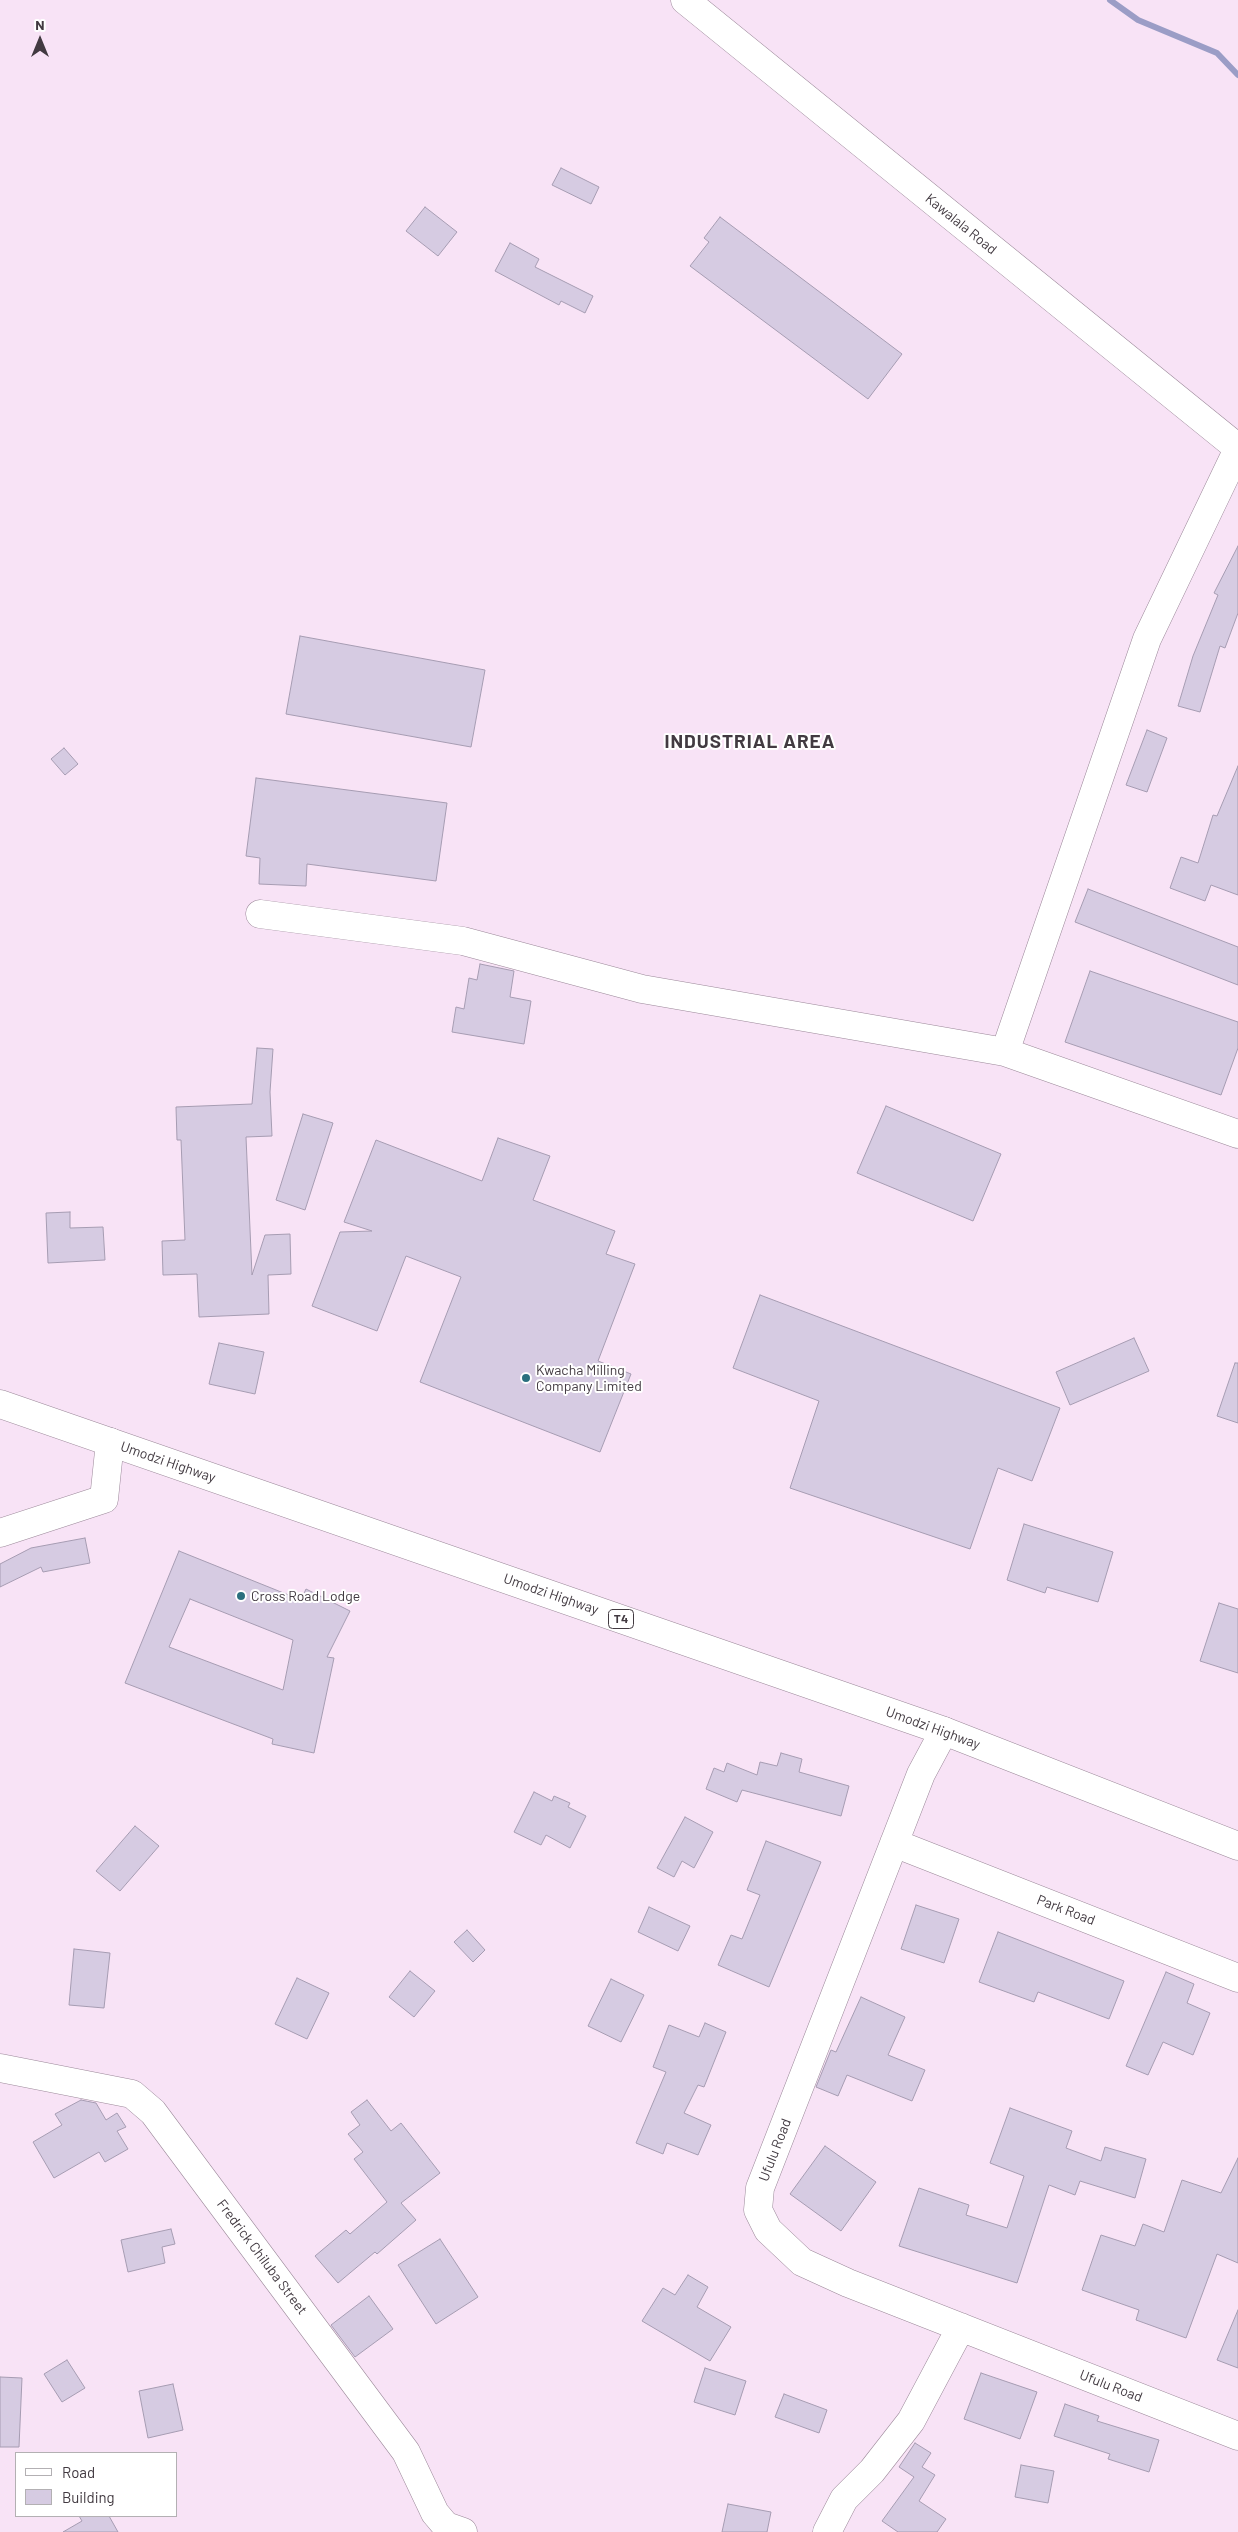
<!DOCTYPE html>
<style>
body{margin:0}
#map{position:relative;width:1238px;height:2532px;overflow:hidden;background:#f8e3f6;font-family:Barlow,sans-serif}
canvas{display:block}
.legend{position:absolute;left:15px;top:2452px;width:162px;height:65px;box-sizing:border-box;background:#fff;border:1px solid #b3b0b3;margin:0;padding:6px 9px;list-style:none;font-size:15px;color:#423a41}
.legend li{display:flex;align-items:center;gap:10px;height:25px}
.legend b{width:25px;border:1px solid #b3b0b3}
.north{position:absolute;left:15px;top:15px;width:50px;height:50px;-webkit-text-stroke:4px #fff;paint-order:stroke;rotate:0deg;font-size:14px;font-weight:700;line-height:20px;text-align:center;color:#423a41}
.north::after{content:'';display:block;margin:auto;width:18px;height:22px;background:#423a41;clip-path:polygon(50% 0,100% 100%,50% 72%,0 100%)}
</style>
<div id="map">
<canvas width="1238" height="2532"></canvas>
<ul class="legend">
<li><b style="height:6px;background:#fff"></b>Road</li>
<li><b style="height:14px;background:#d6cbe2"></b>Building</li>
</ul>
<div class="north">N</div>
</div>
<script>
const c = document.querySelector('canvas').getContext('2d');
c.lineJoin = 'round';
const poly = rows => new Path2D(rows.map(r => 'M' + r).join(''));
function strokePath(path, color, width, dash) { c.strokeStyle = color; c.lineWidth = width; c.lineCap = dash ? 'butt' : 'round'; c.setLineDash(dash || []); c.stroke(path); }
function paint(path, color) { c.fillStyle = color; c.fill(path, 'evenodd'); }
function label(font, color, halo, rows, align = 'center') {
  c.font = font + ' Barlow,sans-serif'; c.lineWidth = 4; c.setLineDash([]); c.textBaseline = 'middle'; c.strokeStyle = halo; c.fillStyle = color; for (const [text, x, y, turn = 0] of rows) {
    c.save(); c.translate(x, y); c.rotate((+turn || 0) * Math.PI / 180); c.textAlign = isNaN(turn) ? turn : align; if (halo) c.strokeText(text, 0, 0); c.fillText(text, 0, 0); c.restore();
  }
}
const stream = poly([
 [1110,0,1138,20,1217,53,1238,75]
]);
const building = poly([
 [561,168,599,187,591,204,552,185,561,168],
 [425,207,457,232,438,256,406,231,425,207],
 [720,217,902,354,868,399,690,266,709,242,704,238,720,217],
 [510,243,539,259,535,267,593,296,585,313,561,301,559,305,495,271,510,243],
 [1238,546,1238,613,1225,648,1220,646,1200,712,1178,706,1193,656,1218,595,1214,593,1238,546],
 [300,636,485,670,471,747,286,714,300,636],
 [1147,730,1167,738,1147,792,1126,785,1147,730],
 [64,748,78,764,65,775,51,759,64,748],
 [1238,766,1238,895,1211,885,1205,901,1170,888,1181,857,1198,863,1213,815,1217,816,1238,766],
 [256,778,447,803,436,881,307,864,306,886,259,884,260,858,246,856,256,778],
 [1088,889,1238,947,1238,985,1075,922,1088,889],
 [480,964,514,971,510,997,531,1001,524,1044,452,1032,456,1007,464,1009,469,978,477,980,480,964],
 [1090,971,1238,1022,1238,1048,1221,1095,1065,1042,1090,971],
 [257,1048,273,1049,270,1092,272,1136,246,1137,252,1275,265,1235,290,1234,291,1274,268,1275,269,1314,199,1317,197,1274,163,1275,162,1241,185,1240,181,1140,177,1140,176,1107,252,1104,257,1048],
 [886,1106,1001,1154,973,1221,857,1173,886,1106],
 [303,1114,333,1123,305,1210,276,1200,303,1114],
 [498,1138,550,1156,533,1200,615,1231,606,1254,635,1264,598,1361,631,1374,600,1452,420,1382,461,1277,406,1256,377,1331,312,1306,340,1232,372,1231,344,1222,376,1140,482,1181,498,1138],
 [70,1212,70,1228,103,1227,105,1260,48,1263,46,1213,70,1212],
 [760,1295,1060,1408,1032,1481,998,1468,970,1549,790,1488,819,1401,733,1368,760,1295],
 [1134,1338,1149,1371,1070,1405,1056,1372,1134,1338],
 [219,1343,264,1352,255,1394,209,1384,219,1343],
 [1235,1363,1238,1363,1238,1423,1217,1416,1235,1363],
 [1024,1524,1113,1552,1098,1602,1047,1587,1045,1593,1007,1580,1024,1524],
 [85,1538,90,1563,43,1572,41,1567,0,1587,0,1564,31,1548,85,1538],
 [179,1551,301,1600,306,1589,350,1611,327,1657,334,1658,314,1753,272,1744,273,1739,125,1683,179,1551],
 [190,1599,293,1640,283,1690,169,1647,190,1599],
 [1219,1603,1238,1609,1238,1673,1200,1661,1219,1603],
 [781,1753,802,1759,799,1772,849,1786,841,1816,742,1790,737,1802,706,1789,714,1768,724,1772,727,1763,757,1775,760,1762,777,1766,781,1753],
 [534,1792,552,1801,554,1796,570,1803,568,1807,586,1816,570,1848,546,1835,541,1845,514,1832,534,1792],
 [685,1817,713,1832,694,1868,682,1861,674,1877,657,1868,685,1817],
 [135,1826,159,1846,120,1891,96,1871,135,1826],
 [766,1841,821,1862,769,1987,718,1965,731,1935,742,1939,760,1895,747,1890,766,1841],
 [916,1905,959,1919,944,1963,901,1949,916,1905],
 [649,1907,690,1926,678,1951,638,1932,649,1907],
 [467,1930,485,1950,473,1962,454,1942,467,1930],
 [998,1932,1124,1981,1109,2019,1038,1992,1034,2002,979,1982,998,1932],
 [74,1949,110,1953,104,2008,69,2005,74,1949],
 [410,1971,435,1991,414,2017,389,1997,410,1971],
 [1166,1972,1194,1984,1187,2003,1210,2013,1193,2055,1163,2042,1148,2075,1126,2066,1166,1972],
 [297,1978,329,1993,307,2039,275,2024,297,1978],
 [611,1979,644,1995,621,2042,588,2026,611,1979],
 [861,1997,905,2017,888,2055,925,2070,912,2101,847,2075,838,2096,816,2087,831,2050,836,2052,861,1997],
 [705,2023,726,2032,704,2087,698,2085,684,2113,711,2125,698,2155,667,2143,663,2154,636,2143,666,2072,653,2067,669,2025,699,2037,705,2023],
 [81,2100,96,2103,106,2120,117,2113,126,2127,117,2131,128,2149,105,2162,99,2152,54,2178,33,2142,62,2125,55,2114,81,2100],
 [367,2100,391,2131,401,2123,440,2173,401,2203,416,2220,377,2254,375,2252,338,2283,315,2256,346,2230,350,2234,387,2202,354,2159,363,2152,348,2134,360,2125,351,2112,367,2100],
 [1010,2108,1072,2131,1066,2148,1101,2161,1105,2147,1146,2159,1135,2198,1080,2181,1075,2195,1049,2185,1017,2283,899,2246,919,2188,969,2205,966,2215,1007,2228,1024,2176,990,2163,1010,2108],
 [825,2146,876,2182,841,2231,790,2194,825,2146],
 [1238,2158,1238,2263,1217,2254,1186,2338,1136,2320,1139,2310,1082,2290,1101,2235,1135,2246,1143,2224,1164,2232,1182,2180,1221,2193,1238,2158],
 [171,2229,175,2244,162,2247,165,2263,128,2272,121,2240,171,2229],
 [440,2239,478,2297,436,2324,398,2265,440,2239],
 [688,2275,708,2287,697,2307,731,2327,710,2361,642,2321,663,2288,675,2295,688,2275],
 [369,2296,393,2329,355,2357,331,2325,369,2296],
 [1238,2310,1238,2368,1217,2360,1238,2310],
 [67,2360,85,2388,62,2402,44,2374,67,2360],
 [705,2368,746,2381,735,2415,694,2402,705,2368],
 [981,2373,1037,2392,1020,2439,964,2419,981,2373],
 [0,2377,22,2378,19,2447,0,2447,0,2377],
 [173,2384,183,2430,148,2438,139,2391,173,2384],
 [784,2394,827,2410,819,2433,775,2417,784,2394],
 [1065,2404,1099,2416,1097,2421,1159,2440,1149,2472,1108,2459,1110,2454,1054,2436,1065,2404],
 [915,2443,931,2453,922,2467,935,2475,919,2501,946,2519,937,2532,898,2532,882,2521,914,2477,899,2467,915,2443],
 [1021,2465,1054,2471,1048,2503,1015,2497,1021,2465],
 [728,2504,771,2512,767,2532,722,2532,728,2504],
 [79,2516,109,2516,118,2532,63,2532,82,2521,79,2516]
]);
const minor = poly([
 [685,0,1238,448],
 [260,914,463,941,642,989,1005,1052,1238,1134],
 [1005,1052,1147,639,1238,449],
 [0,1533,104,1499,110,1442],
 [944,1731,921,1774,760,2188,758,2210,768,2230,802,2262,848,2283,1238,2436],
 [894,1843,1238,1978],
 [0,2068,132,2094,153,2112,406,2452,435,2513,446,2526,463,2532],
 [827,2532,844,2499,872,2471,911,2421,961,2327]
]);
const highway = poly([
 [0,1404,944,1731,1238,1846]
]);
const markers = [
 [526,1378,5,"#2a6f7e"],
 [241,1596,5,"#2a6f7e"]
];
const shields = [
 [621,1619,25]
];
const shieldNames = [
 ["T4",621,1619]
];
const streetNames = [
 ["Kawalala Road",961,224,39],
 ["Umodzi Highway",168,1462,19],
 ["Umodzi Highway",551,1594,19],
 ["Umodzi Highway",933,1728,20],
 ["Park Road",1066,1910,21],
 ["Ufulu Road",775,2150,-69],
 ["Fredrick Chiluba Street",262,2257,53],
 ["Ufulu Road",1111,2386,21]
];
const poiNames = [
 ["Kwacha Milling",536,1370],
 ["Company Limited",536,1386],
 ["Cross Road Lodge",251,1596]
];
const districtNames = [
 ["INDUSTRIAL AREA",750,742]
];
strokePath(stream, '#9b9dc6', 6);
paint(building, '#d6cbe2');
strokePath(building, '#a69cb2', 1);
strokePath(minor, '#9b8899', 29);
strokePath(highway, '#9b8899', 29);
strokePath(minor, '#fff', 28);
strokePath(highway, '#fff', 28);
for (const [x, y, r, color] of markers) { const dot = new Path2D(); dot.arc(x, y, r, 0, 2 * Math.PI); c.fillStyle = color; c.fill(dot); strokePath(dot, '#fff', 2); }
for (const [x, y, w] of shields) { const box = new Path2D(); box.roundRect(x - w / 2, y - 9.5, w, 19, 4); c.fillStyle = '#fff'; c.fill(box); strokePath(box, '#423a41', 1); }
label('bold 12px', '#423a41', null, shieldNames);
label('14px', '#423a41', '#fff', streetNames);
label('14px', '#423a41', '#fff', poiNames, 'left');
c.letterSpacing = '1px';
label('bold 19px', '#423a41', '#fff', districtNames);
c.letterSpacing = '0px';
</script>
